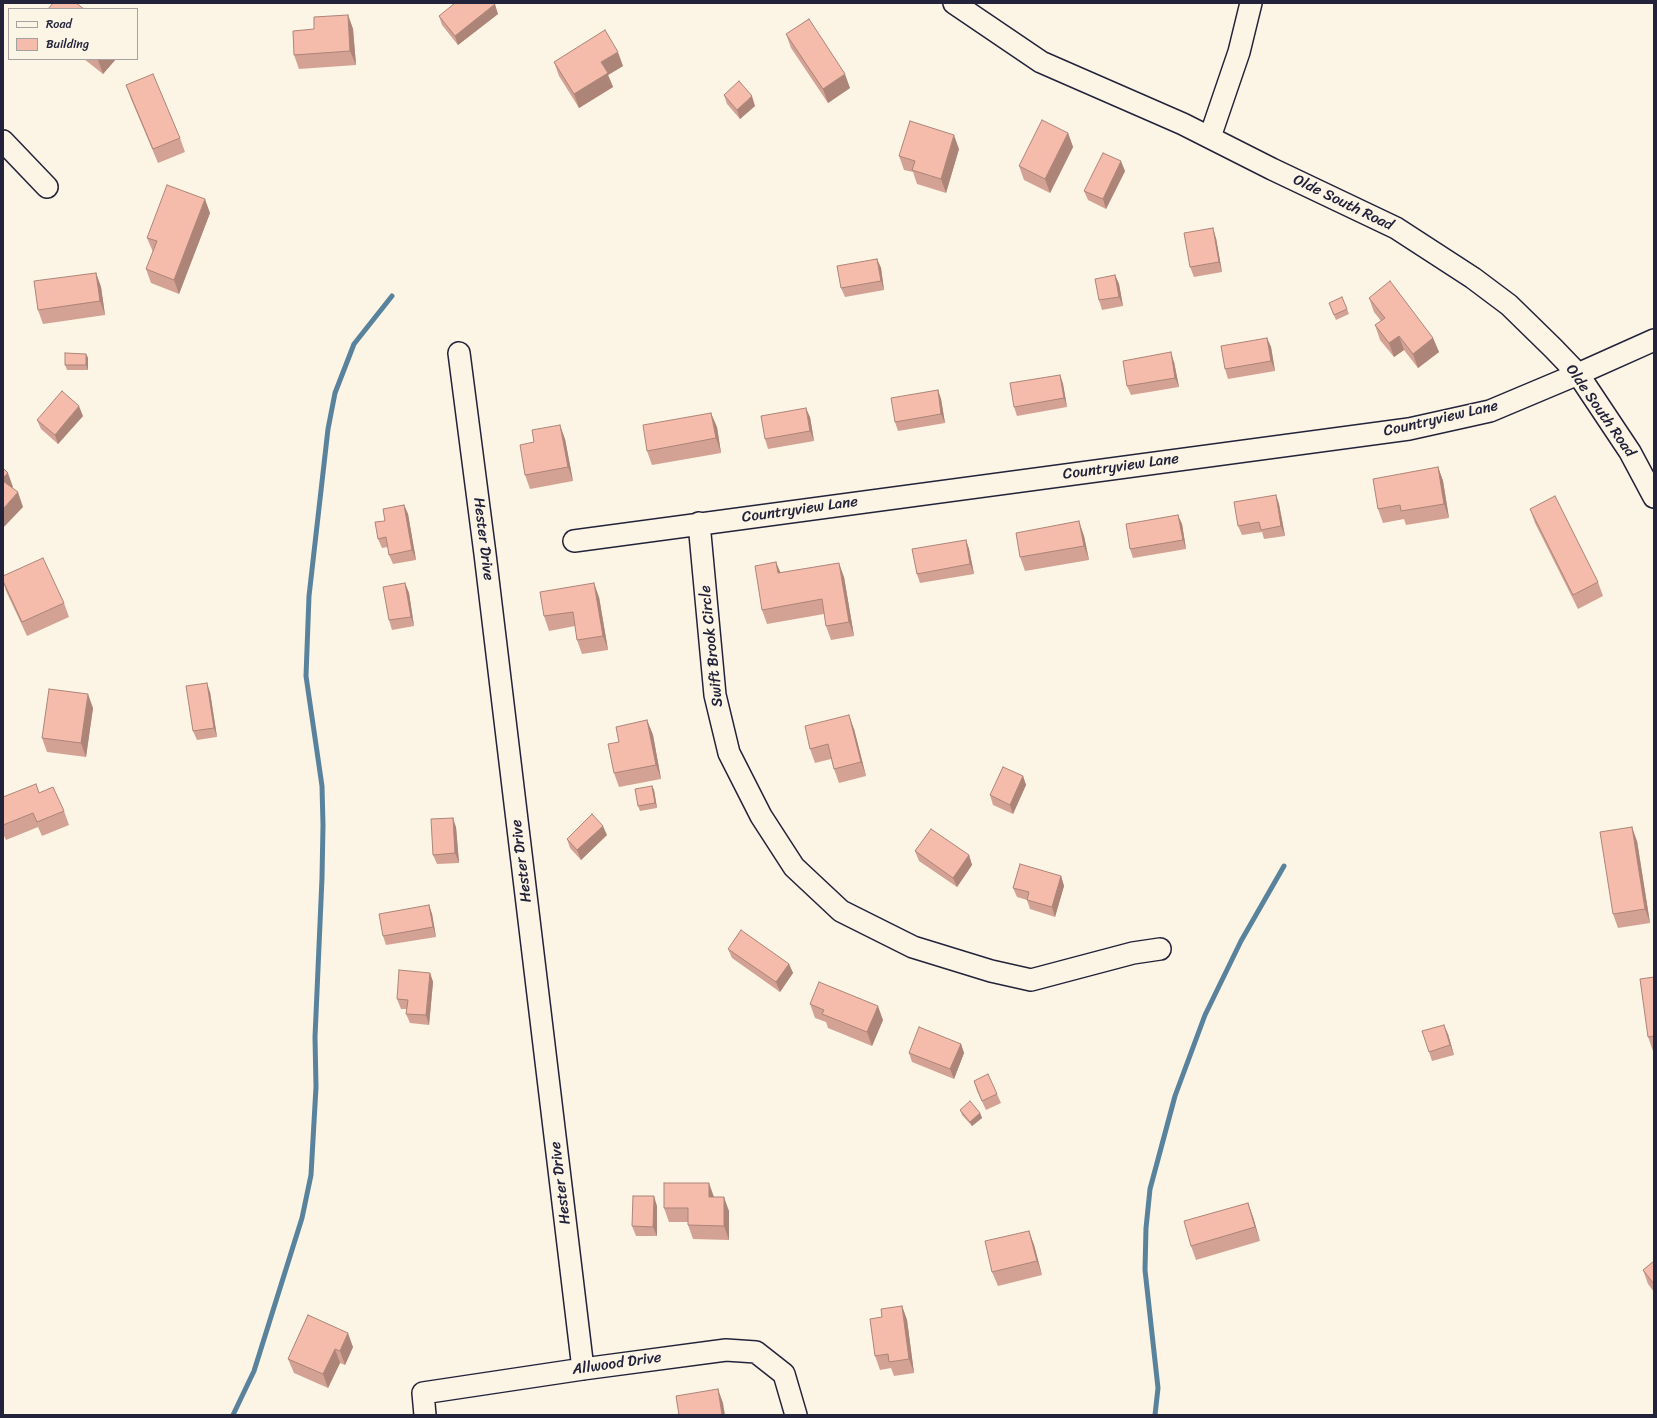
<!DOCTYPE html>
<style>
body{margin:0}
#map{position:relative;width:1657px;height:1418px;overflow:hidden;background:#fcf5e5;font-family:Sriracha,sans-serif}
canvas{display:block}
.frame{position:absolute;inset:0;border:4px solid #22223b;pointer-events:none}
.legend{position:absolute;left:8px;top:8px;width:130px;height:52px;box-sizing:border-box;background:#fcf5e5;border:1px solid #a5a1a1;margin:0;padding:5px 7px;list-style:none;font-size:12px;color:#22223b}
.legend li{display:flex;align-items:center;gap:8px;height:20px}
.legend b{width:20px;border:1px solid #a5a1a1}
</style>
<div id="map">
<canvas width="1657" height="1418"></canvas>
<div class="frame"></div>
<ul class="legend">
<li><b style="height:5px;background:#fcf5e5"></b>Road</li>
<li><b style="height:11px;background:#f5bcac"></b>Building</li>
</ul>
</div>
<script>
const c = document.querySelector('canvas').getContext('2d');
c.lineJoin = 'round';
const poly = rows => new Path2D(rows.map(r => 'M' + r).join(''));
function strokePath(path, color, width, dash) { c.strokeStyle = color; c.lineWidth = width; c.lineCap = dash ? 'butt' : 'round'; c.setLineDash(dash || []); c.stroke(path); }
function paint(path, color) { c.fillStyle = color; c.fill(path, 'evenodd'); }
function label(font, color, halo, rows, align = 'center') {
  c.font = font + ' Sriracha,sans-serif'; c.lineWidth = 3; c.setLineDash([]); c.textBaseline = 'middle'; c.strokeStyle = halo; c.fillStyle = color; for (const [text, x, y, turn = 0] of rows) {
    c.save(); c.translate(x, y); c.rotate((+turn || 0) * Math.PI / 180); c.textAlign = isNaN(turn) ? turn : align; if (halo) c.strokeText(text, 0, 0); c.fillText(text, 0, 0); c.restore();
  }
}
const stream = poly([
 [233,1415,254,1371,302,1218,311,1175,316,1087,315,1037,322,878,323,825,322,786,306,676,309,596,328,429,335,393,354,344,392,296],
 [1155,1415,1158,1388,1145,1270,1146,1228,1150,1189,1175,1096,1205,1015,1241,941,1284,866]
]);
const minor = poly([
 [954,3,1041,62,1183,124,1272,169,1396,228,1473,278,1509,305,1553,348,1578,374,1630,452,1654,497],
 [1210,137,1239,52,1251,3],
 [3,141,47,187],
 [459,353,485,554,583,1369],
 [699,523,715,695,729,753,761,816,794,867,841,911,913,947,991,971,1031,980,1133,953,1160,949],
 [574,541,1409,429,1490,411,1578,374,1654,340],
 [425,1415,423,1393,583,1369,726,1350,756,1352,784,1374,796,1415]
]);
const wall = poly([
 [498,14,458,45,442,25,439,16],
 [348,15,353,29,356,65,299,69,294,55],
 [786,34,850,88,828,103,791,48],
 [84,59,116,59,103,74],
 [554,62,623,66,608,75,613,87,579,108,559,76],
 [126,85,180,138,185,152,158,163,131,99],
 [724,95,755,106,740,119,727,104],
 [1068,133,1073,147,1050,193,1024,180,1019,166],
 [959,149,946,193,917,184,913,172,904,170,899,156],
 [1125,171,1106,209,1088,200,1084,191],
 [210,213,179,294,151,283,146,269,153,252,147,238],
 [1216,238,1222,272,1194,277,1190,267],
 [877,259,881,268,884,290,845,297,841,288],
 [96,273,101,287,105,315,43,324,38,310],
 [1115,275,1119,284,1123,306,1102,310,1099,300],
 [1369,298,1433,338,1439,352,1418,368,1404,350,1394,357,1380,340,1375,325,1381,321,1374,312],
 [1329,303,1347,309,1349,314,1336,320],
 [1267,338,1271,347,1275,371,1228,379,1225,369],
 [86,354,88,358,88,370,67,370,65,365],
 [1174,362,1179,387,1131,395,1127,386],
 [1060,375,1063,384,1067,407,1017,416,1014,407],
 [938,390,941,399,945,423,898,431,895,422],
 [83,416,58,444,41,429,37,420],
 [810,417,814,441,768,449,765,439],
 [717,427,721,453,652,465,647,451],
 [565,439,573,481,530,489,525,475],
 [1438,467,1443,481,1449,518,1406,525,1404,519,1383,523,1378,509],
 [1276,495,1279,504,1285,536,1264,539,1262,532,1242,535,1238,526],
 [404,505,408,514,416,560,393,564,389,555,388,547,382,548,378,539,385,521],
 [1530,509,1598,582,1603,596,1578,609,1535,523],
 [1182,524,1186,549,1133,558,1130,549],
 [1084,536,1089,560,1025,571,1020,557],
 [966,540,969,549,974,574,920,583,917,574],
 [780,573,844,577,854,636,831,640,826,626,824,614,767,624,762,610],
 [3,581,64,603,69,617,27,636,6,591],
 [405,583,409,593,414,626,392,630,389,620],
 [599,597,608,650,582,654,577,640,575,626,549,631,544,616],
 [210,692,217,737,197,740,193,731],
 [93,708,86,757,47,752,42,738],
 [647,720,653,735,661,779,619,787,614,773,619,742],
 [854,729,866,776,839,783,834,769,831,759,815,763,810,749],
 [1023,776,1026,785,1013,814,993,805,990,795],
 [652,786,654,790,657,808,640,811,638,806],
 [39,793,64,811,69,825,42,836,38,827,6,840,3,834,3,797],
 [456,827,459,863,437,864,433,855],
 [607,835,581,860,570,848,567,839],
 [1637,841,1650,923,1618,928,1613,914],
 [915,851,969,855,972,865,957,887,919,861],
 [1061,876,1064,886,1055,917,1030,909,1027,900,1017,897,1013,888],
 [429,905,432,914,436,937,386,945,383,936],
 [728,949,789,964,793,973,780,992,732,958],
 [430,973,433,982,429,1025,410,1023,406,1014,407,1009,401,1009,397,999],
 [1654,977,1654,1051,1653,1051,1648,1037],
 [810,1004,883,1020,872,1046,828,1028,826,1022,815,1018],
 [1448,1034,1454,1055,1432,1061,1429,1052],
 [961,1044,964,1053,954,1079,912,1062,909,1053],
 [974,1081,997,1094,1001,1103,986,1110,977,1091],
 [960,1110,980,1113,982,1118,972,1126,962,1115],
 [714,1197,729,1211,729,1240,693,1239,688,1225,688,1222,669,1222,664,1208],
 [1248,1203,1253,1217,1260,1241,1196,1260,1191,1246],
 [657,1206,657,1236,636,1236,632,1226],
 [1029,1231,1034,1245,1042,1275,998,1286,992,1272],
 [1654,1261,1654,1292,1648,1284,1643,1270],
 [902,1306,907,1320,914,1373,894,1376,891,1368,880,1370,875,1356,882,1317],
 [308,1315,353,1347,345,1365,340,1363,328,1388,294,1373,288,1359]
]);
const shadedWall = poly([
 [495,4,498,14,458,45,455,36],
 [348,15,353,29,356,65,350,51],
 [618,52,623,66,608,75,613,87,579,108,574,94,601,62],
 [99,59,116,59,103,74,98,60],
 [845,74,850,88,828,103,823,89],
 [752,96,755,106,740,119,737,110],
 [1068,133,1073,147,1050,193,1045,179],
 [954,135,959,149,946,193,941,179],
 [1121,161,1125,171,1106,209,1103,199],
 [205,199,210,213,179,294,174,280],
 [1213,228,1216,238,1222,272,1219,262],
 [877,259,881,268,884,290,881,281],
 [96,273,101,287,105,315,100,301],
 [1115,275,1119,284,1123,306,1119,297],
 [1399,336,1404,350,1394,357,1389,343],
 [1267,338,1271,347,1275,371,1271,361],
 [1433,338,1439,352,1418,368,1413,354],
 [1171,352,1174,362,1179,387,1175,378],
 [86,354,88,358,88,370,86,365],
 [1060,375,1063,384,1067,407,1064,398],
 [938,390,941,399,945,423,941,414],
 [79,406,83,416,58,444,55,435],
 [806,408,810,417,814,441,810,431],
 [711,413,717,427,721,453,716,438],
 [560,425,565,439,573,481,568,467],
 [1438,467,1443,481,1449,518,1444,504],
 [8,473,13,487,6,494,3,485,3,478],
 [18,492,23,507,3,528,3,509],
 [1276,495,1279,504,1285,536,1281,526],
 [404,505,408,514,416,560,412,550],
 [1178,515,1182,524,1186,549,1183,540],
 [1079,521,1084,536,1089,560,1084,546],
 [966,540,969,549,974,574,970,564],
 [776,562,782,576,778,573],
 [839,563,844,577,854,636,849,622],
 [405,583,409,593,414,626,411,617],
 [594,583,599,597,608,650,603,636],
 [207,683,210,692,217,737,214,728],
 [88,694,93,708,86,757,81,743],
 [849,715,854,729,866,776,861,762],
 [647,720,653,735,661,779,656,765],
 [1023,776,1026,785,1013,814,1010,805],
 [652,786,654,790,657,808,655,803],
 [453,818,456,827,459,863,455,853],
 [603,826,607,835,581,860,577,850],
 [1632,827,1637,841,1650,923,1645,909],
 [969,855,972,865,957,887,953,878],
 [1061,876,1064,886,1055,917,1052,907],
 [429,905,432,914,436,937,433,927],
 [789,964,793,973,780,992,776,982],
 [430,973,433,982,429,1025,426,1015],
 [878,1006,883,1020,872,1046,867,1032],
 [1444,1025,1448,1034,1454,1055,1450,1045],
 [961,1044,964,1053,954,1079,950,1069],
 [980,1113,982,1118,972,1126,970,1122],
 [709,1183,714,1197,714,1211,709,1197],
 [654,1196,657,1206,657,1236,653,1227],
 [724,1197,729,1211,729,1240,724,1226],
 [1248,1203,1253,1217,1260,1241,1255,1227],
 [1029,1231,1034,1245,1042,1275,1037,1261],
 [902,1306,907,1320,914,1373,909,1359],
 [348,1333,353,1347,345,1365,340,1351],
 [335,1349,340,1363,328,1388,323,1374],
 [718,1389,723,1403,725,1415,722,1415]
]);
const building = poly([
 [53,3,76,3,84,9,48,9,53,3],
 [455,3,494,3,495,4,455,36,439,16,455,3],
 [348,15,350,51,294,55,293,31,314,29,314,17,348,15],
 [809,19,845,74,823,89,786,34,809,19],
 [605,30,618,52,601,62,608,73,574,94,554,62,605,30],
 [153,74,180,138,153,149,126,85,153,74],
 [739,81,752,96,737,110,724,95,739,81],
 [1042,120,1068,133,1045,179,1019,166,1042,120],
 [910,121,954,135,941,179,912,170,915,161,899,156,910,121],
 [1103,153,1121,161,1103,199,1084,191,1103,153],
 [167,185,205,199,174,280,146,269,157,241,147,238,167,185],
 [1213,228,1219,262,1190,267,1184,233,1213,228],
 [877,259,881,281,841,288,837,266,877,259],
 [96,273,100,301,38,310,34,281,96,273],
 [1115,275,1119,297,1099,300,1095,279,1115,275],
 [1390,281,1433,338,1413,354,1399,336,1389,343,1375,325,1385,318,1369,298,1390,281],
 [1342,297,1347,309,1334,315,1329,303,1342,297],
 [1267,338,1271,361,1225,369,1221,346,1267,338],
 [1171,352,1175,378,1127,386,1123,361,1171,352],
 [65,353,86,354,86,365,65,365,65,353],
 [1060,375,1064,398,1014,407,1010,383,1060,375],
 [938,390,941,414,895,422,891,398,938,390],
 [62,391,79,406,55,435,37,420,62,391],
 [806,408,810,431,765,439,761,416,806,408],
 [711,413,716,438,647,451,643,425,711,413],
 [560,425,568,467,525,475,520,445,534,442,532,430,560,425],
 [1438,467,1444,504,1401,511,1400,505,1378,509,1373,479,1438,467],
 [3,468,8,473,3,478,3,468],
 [3,481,18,492,3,509,3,481],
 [1276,495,1281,526,1261,530,1259,522,1238,526,1234,502,1276,495],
 [1555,496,1598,582,1573,595,1530,509,1555,496],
 [404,505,412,550,389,555,386,537,378,539,375,522,385,521,383,509,404,505],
 [1178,515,1183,540,1130,549,1126,524,1178,515],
 [1079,521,1084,546,1020,557,1016,533,1079,521],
 [966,540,970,564,917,574,912,549,966,540],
 [43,558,64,603,22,622,3,581,3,576,43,558],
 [776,562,778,573,839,563,849,622,826,626,822,599,762,610,755,566,776,562],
 [405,583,411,617,389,620,383,587,405,583],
 [594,583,603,636,577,640,573,612,544,616,540,592,594,583],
 [207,683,214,728,193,731,186,686,207,683],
 [49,689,88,694,81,743,42,738,49,689],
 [849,715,861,762,834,769,828,744,810,749,805,726,849,715],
 [647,720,656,765,614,773,608,744,619,742,616,727,647,720],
 [1003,767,1023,776,1010,805,990,795,1003,767],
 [36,784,39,793,53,787,64,811,37,822,33,813,3,825,3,797,36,784],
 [652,786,655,803,638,806,635,789,652,786],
 [592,814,603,826,577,850,567,839,592,814],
 [453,818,455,853,433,855,431,819,453,818],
 [1632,827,1645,909,1613,914,1600,832,1632,827],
 [931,829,969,855,953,878,915,851,931,829],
 [1020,864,1061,876,1052,907,1027,900,1029,892,1013,888,1020,864],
 [429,905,433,927,383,936,379,914,429,905],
 [741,930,789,964,776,982,728,949,741,930],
 [399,970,430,973,426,1015,406,1014,408,1000,397,999,399,970],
 [1654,977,1654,1036,1648,1037,1640,979,1654,977],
 [819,982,878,1006,867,1032,822,1014,824,1010,810,1004,819,982],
 [1444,1025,1450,1045,1429,1052,1422,1031,1444,1025],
 [919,1027,961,1044,950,1069,909,1053,919,1027],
 [988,1074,997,1094,982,1101,974,1081,988,1074],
 [970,1101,980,1113,970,1122,960,1110,970,1101],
 [664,1183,709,1183,709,1197,724,1197,724,1226,688,1225,688,1208,664,1208,664,1183],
 [633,1196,654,1196,653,1227,632,1226,633,1196],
 [1248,1203,1255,1227,1191,1246,1184,1221,1248,1203],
 [1029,1231,1037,1261,992,1272,985,1241,1029,1231],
 [1654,1261,1654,1284,1643,1270,1654,1261],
 [902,1306,909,1359,889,1362,888,1354,875,1356,870,1319,882,1317,881,1309,902,1306],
 [308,1315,348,1333,340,1351,335,1349,323,1374,288,1359,308,1315],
 [718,1389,722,1415,679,1415,676,1396,718,1389]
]);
const streetNames = [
 ["Olde South Road",1343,203,26],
 ["Olde South Road",1600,411,55],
 ["Countryview Lane",1441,419,-13],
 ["Countryview Lane",1121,467,-8],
 ["Countryview Lane",800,510,-8],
 ["Hester Drive",483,539,83],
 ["Swift Brook Circle",712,646,-96],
 ["Hester Drive",522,861,-97],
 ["Hester Drive",561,1183,-97],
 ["Allwood Drive",617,1364,-8]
];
strokePath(stream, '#59839d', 5);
strokePath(minor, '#22223b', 24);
strokePath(minor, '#fcf5e5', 21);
paint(wall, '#d3a294');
paint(shadedWall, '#ac8478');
paint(building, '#f5bcac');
strokePath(building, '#ac8478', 1);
label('15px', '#22223b', '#fcf5e5', streetNames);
</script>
